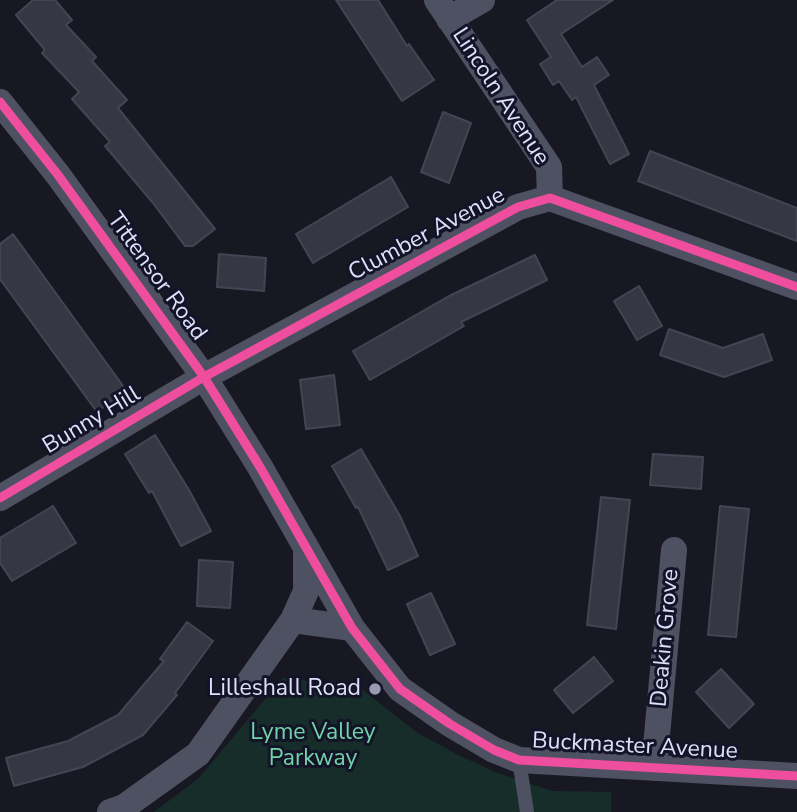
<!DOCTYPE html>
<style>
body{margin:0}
canvas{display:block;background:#181822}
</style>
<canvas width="797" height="812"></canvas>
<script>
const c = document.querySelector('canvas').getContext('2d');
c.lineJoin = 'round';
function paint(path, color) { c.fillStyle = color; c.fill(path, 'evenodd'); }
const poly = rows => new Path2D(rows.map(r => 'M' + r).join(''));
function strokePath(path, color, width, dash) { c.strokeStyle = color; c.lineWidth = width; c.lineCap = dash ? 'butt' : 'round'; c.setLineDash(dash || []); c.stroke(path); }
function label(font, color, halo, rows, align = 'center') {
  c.font = font + ' "Nunito Sans",sans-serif'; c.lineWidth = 6; c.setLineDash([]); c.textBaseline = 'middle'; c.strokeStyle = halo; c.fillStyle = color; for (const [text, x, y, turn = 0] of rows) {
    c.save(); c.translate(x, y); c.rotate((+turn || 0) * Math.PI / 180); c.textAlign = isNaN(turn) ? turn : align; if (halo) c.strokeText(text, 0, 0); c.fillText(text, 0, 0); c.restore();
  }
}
const green = poly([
 [283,678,359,687,416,732,458,755,500,774,552,791,611,792,611,812,154,812,198,779]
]);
const building = poly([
 [33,0,55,0,72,20,66,25,96,57,92,61,127,100,118,108,215,229,193,246,185,246,153,203,105,146,110,142,72,99,79,92,42,53,45,50,16,15,33,0],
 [336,0,378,0,407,46,409,44,434,80,402,101,336,0],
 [557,0,613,0,561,34,582,67,597,57,609,75,594,85,629,154,610,164,576,97,572,100,559,81,553,85,540,64,551,57,527,20,557,0],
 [443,112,471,123,449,183,421,172,443,112],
 [650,151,797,208,797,241,638,181,650,151],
 [391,177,408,207,313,263,296,234,391,177],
 [13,234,126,390,97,412,0,279,0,244,13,234],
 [219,254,266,258,264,291,217,287,219,254],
 [535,255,547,280,461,322,464,326,370,380,353,351,449,296,535,255],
 [639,286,662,326,637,340,614,301,639,286],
 [669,329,723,348,763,334,772,360,724,377,660,355,669,329],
 [334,375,340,425,306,429,300,380,334,375],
 [155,435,189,490,211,531,181,546,152,491,149,493,125,454,155,435],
 [361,449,400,516,418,556,388,570,358,507,356,508,332,466,361,449],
 [653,454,703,457,701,489,650,485,653,454],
 [601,497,630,500,616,629,587,625,601,497],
 [53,506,76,543,12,581,0,563,0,538,53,506],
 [720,506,749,509,736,637,708,635,720,506],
 [199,560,233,562,230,608,197,606,199,560],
 [431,593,455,644,430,655,407,604,431,593],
 [187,622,213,641,175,693,177,695,143,735,83,767,14,786,6,758,68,741,118,715,164,661,160,659,187,622],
 [594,657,613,681,573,713,554,690,594,657],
 [721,669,754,704,729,728,696,692,721,669]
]);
const lane = poly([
 [519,760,527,812]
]);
const street = poly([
 [437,0,549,167,550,198],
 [449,19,482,0],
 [0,102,58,175,204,377,260,467,352,628,400,689,450,724,494,750,519,760,797,776],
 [0,498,204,377,518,207,550,198,797,287],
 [293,620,352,628],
 [654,768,674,550],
 [110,812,124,807,198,754,293,620,306,591,306,553]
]);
const cycleway = poly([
 [0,102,58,175,204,377,260,467,352,628,400,689,450,724,494,750,519,760,797,776],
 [0,498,204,377,518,207,550,198,797,287]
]);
const markers = [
 [375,689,7,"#999aaf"]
];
const streetNames = [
 ["Lincoln Avenue",500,97,57],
 ["Clumber Avenue",427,235,-28],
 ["Tittensor Road",156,277,54],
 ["Bunny Hill",92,421,-31],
 ["Deakin Grove",666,638,-85],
 ["Buckmaster Avenue",635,747,3]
];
const poiNames = [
 ["Lilleshall Road",361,689]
];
const parkNames = [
 ["Lyme Valley",313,733],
 ["Parkway",313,759]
];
paint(green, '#172d2a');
paint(building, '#373743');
strokePath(building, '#454454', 2);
strokePath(lane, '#4e5162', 14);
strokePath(street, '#4e5162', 26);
strokePath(cycleway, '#ef4d9e', 9);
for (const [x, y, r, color] of markers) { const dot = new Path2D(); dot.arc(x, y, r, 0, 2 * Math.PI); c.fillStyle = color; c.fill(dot); strokePath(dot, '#131427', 2.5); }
label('23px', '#dee0fb', '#131427', streetNames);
label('23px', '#dee0fb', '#131427', poiNames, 'right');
label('23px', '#72d2a9', '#131427', parkNames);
</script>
